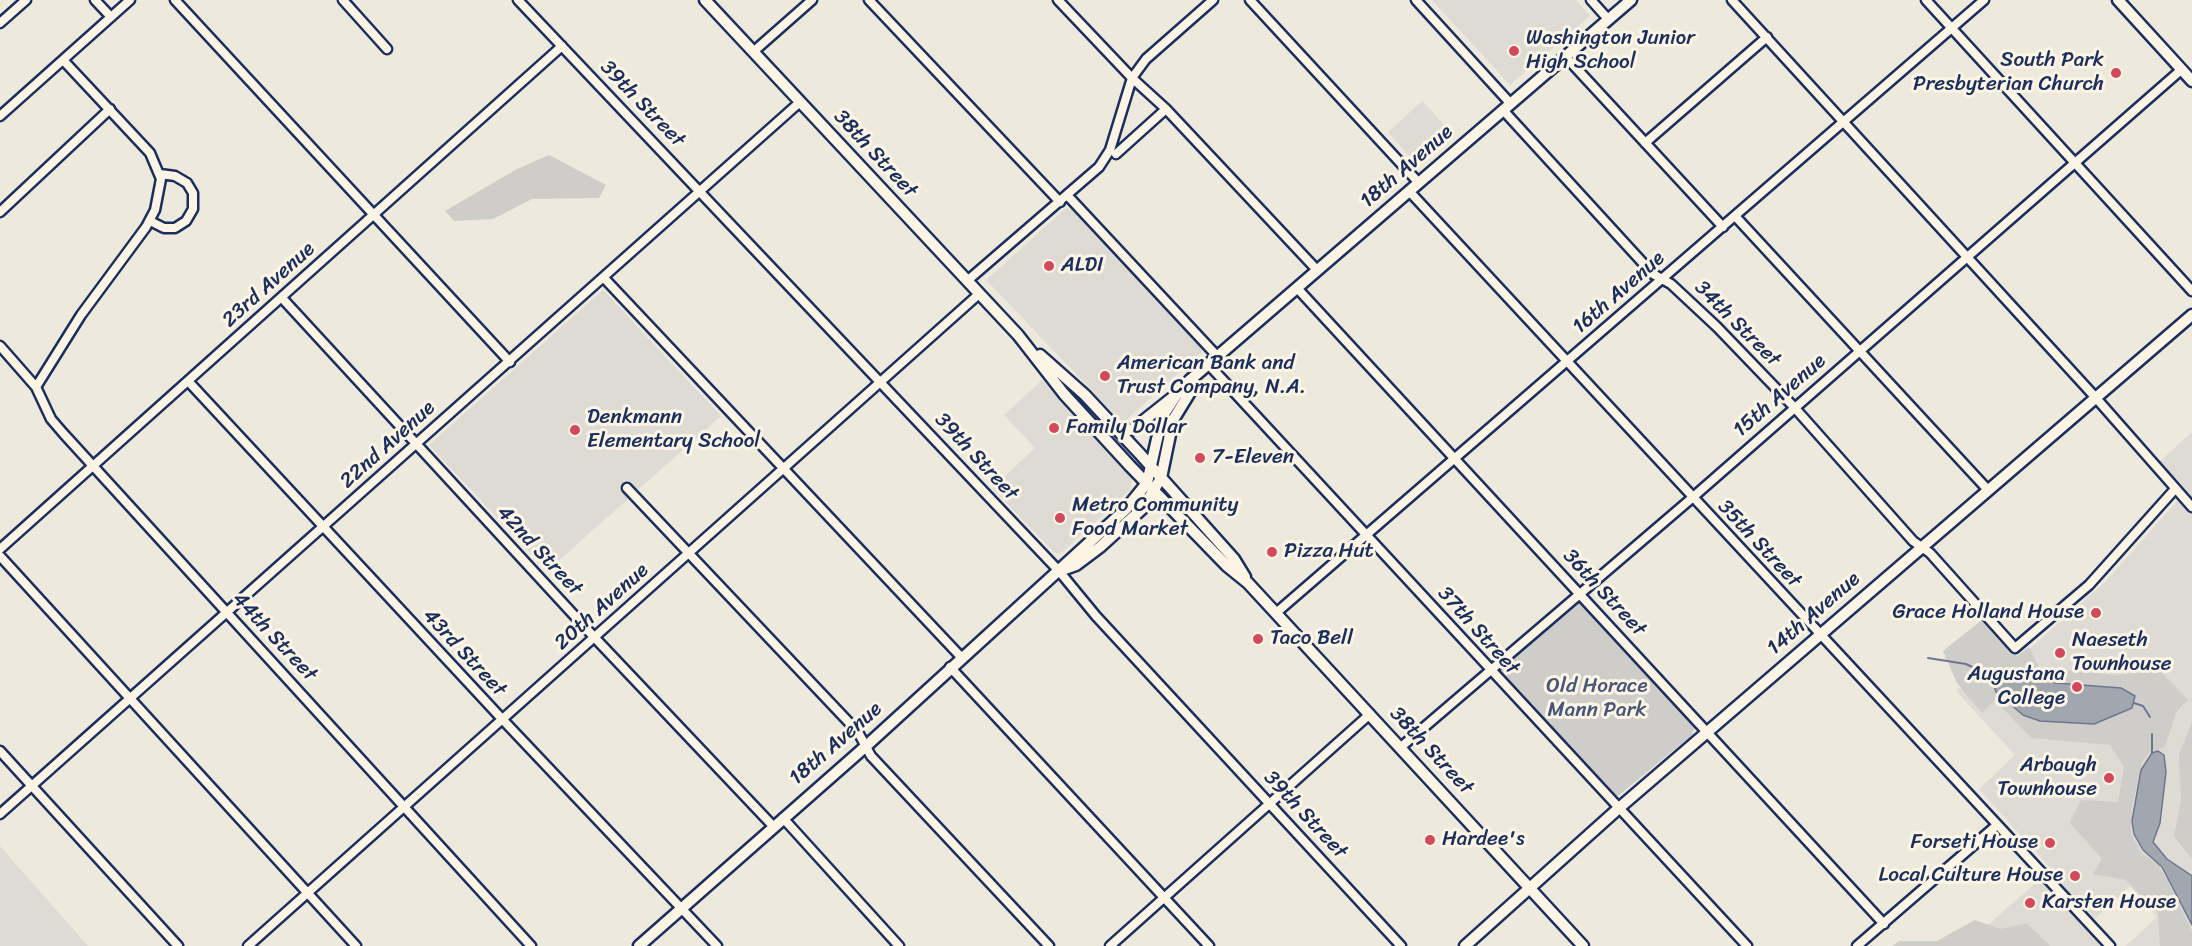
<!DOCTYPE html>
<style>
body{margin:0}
canvas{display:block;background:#eee9dd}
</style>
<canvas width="2192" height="946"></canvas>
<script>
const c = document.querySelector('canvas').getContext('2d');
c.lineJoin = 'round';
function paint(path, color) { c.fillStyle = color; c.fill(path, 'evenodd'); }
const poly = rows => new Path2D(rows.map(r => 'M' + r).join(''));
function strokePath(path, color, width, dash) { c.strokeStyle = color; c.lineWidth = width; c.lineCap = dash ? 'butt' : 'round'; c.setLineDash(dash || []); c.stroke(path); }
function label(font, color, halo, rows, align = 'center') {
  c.font = font + ' Sriracha,sans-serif'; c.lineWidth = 6; c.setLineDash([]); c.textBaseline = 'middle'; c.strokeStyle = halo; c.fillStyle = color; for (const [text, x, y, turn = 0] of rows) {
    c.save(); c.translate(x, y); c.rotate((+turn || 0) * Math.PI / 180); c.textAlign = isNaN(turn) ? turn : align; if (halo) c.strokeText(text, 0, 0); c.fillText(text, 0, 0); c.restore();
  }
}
const built = poly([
 [1432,0,1576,0,1590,16,1510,85],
 [1422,101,1454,135,1418,166,1388,132],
 [1066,208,1073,210,1201,345,1202,352,1123,423,986,280],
 [603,290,721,416,547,571,429,445],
 [1042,380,1132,479,1130,490,1060,554,1055,553,992,488,1035,448,1004,415],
 [2192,432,2192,946,2126,946,2157,917,2130,886,2086,927,2104,946,1991,946,1979,933,2051,869,1979,789,2015,755,1956,691,1966,682,1944,658,1985,622,2018,659,2104,583,2187,490,2160,461],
 [0,846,88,946,0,946]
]);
const green = poly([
 [549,155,606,185,599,198,532,199,493,219,454,221,445,211,517,169],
 [1579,601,1695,727,1692,735,1618,796,1609,791,1499,670,1575,602],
 [1983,619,2017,656,2029,647,2039,668,2116,675,2160,671,2188,700,2177,711,2165,747,2149,753,2142,762,2132,807,2131,834,2142,854,2158,864,2168,882,2192,931,2192,946,2160,946,2158,913,2126,880,2093,874,2102,859,2070,823,2081,800,2118,802,2124,767,2110,745,2031,738,1995,700,1982,713,1957,683,1943,651],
 [2192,722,2192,859,2174,836,2181,801,2179,754],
 [1975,920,2000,929,2027,923,2050,946,1892,946,1899,941,1937,941]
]);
const water = poly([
 [2012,671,2056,683,2121,688,2135,696,2132,708,2094,724,2040,721,2023,715,1996,692,1993,682,1999,673,2012,671],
 [2158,751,2164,755,2166,772,2160,823,2153,842,2167,859,2192,876,2192,925,2162,867,2143,850,2134,834,2132,821,2141,770,2152,753,2158,751]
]);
const stream = poly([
 [1928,658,1966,664,1995,678],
 [2134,703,2143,706,2150,717],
 [2152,734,2152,753]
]);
const street = poly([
 [95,0,111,17],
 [175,0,510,362],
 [343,0,387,49],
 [518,0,1059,571,1096,616,1401,946],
 [869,0,1060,202],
 [1058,0,1132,78,1166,109,1317,270],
 [1250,0,1419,183],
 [1416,0,1510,103],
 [1591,0,1608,19],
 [1732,0,2096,398,2192,507],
 [1926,0,2192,291],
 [0,23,26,0],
 [753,52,812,0],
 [1565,56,1723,227],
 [1503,110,1653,274,1671,284,1717,327,1794,407,1913,541,1930,553,2015,648,2089,585,2175,489],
 [0,116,130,0],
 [1645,143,1767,37],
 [1116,154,1166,109],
 [1409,191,2110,946],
 [1067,195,1218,357],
 [0,212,110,109],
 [1735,216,1988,490],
 [150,221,164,228,175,228,186,221,193,209,193,193,187,183,175,176,160,174],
 [604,278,962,658],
 [967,281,1099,167,1110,150,1132,78,1146,59,1213,0],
 [1297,288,1884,924],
 [282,298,595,638,773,826],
 [0,346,36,387,51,419,63,433,531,946],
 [1209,365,1747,946],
 [188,381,503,720,717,946],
 [36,387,81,315,146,227,155,210,161,179,150,153,63,60],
 [627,488,858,732,871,756,1049,946],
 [0,549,562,46],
 [0,556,356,946],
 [1276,613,1984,0],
 [950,667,1209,946],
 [1401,747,1692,498,2181,70],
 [0,751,178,946],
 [0,814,800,102],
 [783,818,899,946],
 [248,946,979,294],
 [1110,946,1370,714],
 [1857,946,1997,825]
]);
const secondary = poly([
 [705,0,1018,335,1064,394,1130,466,1227,566,1248,583,1583,946],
 [2118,0,2192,81],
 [1040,355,1085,395,1140,454,1234,559,1245,577],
 [1116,428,1122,432,1133,429,1172,398],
 [1062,570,1076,565,1100,547,1143,508,1161,478,1173,420,1195,384],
 [639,946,865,747,1126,509,1147,483,1162,417,1177,394,1190,380,1631,0],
 [1465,946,1619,808,2192,315]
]);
const markers = [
 [1514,51,6,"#d1495b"],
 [2116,73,6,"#d1495b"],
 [1049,266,6,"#d1495b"],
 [1105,376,6,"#d1495b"],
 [1054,428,6,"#d1495b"],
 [575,430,6,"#d1495b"],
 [1200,458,6,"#d1495b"],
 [1060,518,6,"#d1495b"],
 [1272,552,6,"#d1495b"],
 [2096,613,6,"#d1495b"],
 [1258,639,6,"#d1495b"],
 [2060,653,6,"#d1495b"],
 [2077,687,6,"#d1495b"],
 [2109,778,6,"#d1495b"],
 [1430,840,6,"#d1495b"],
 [2050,843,6,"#d1495b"],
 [2075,876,6,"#d1495b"],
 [2030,903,6,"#d1495b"]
];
const poiNames = [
 ["Washington Junior",1526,39],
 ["High School",1526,63],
 ["South Park",2104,61,"right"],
 ["Presbyterian Church",2104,85,"right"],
 ["ALDI",1061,266],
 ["American Bank and",1117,364],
 ["Trust Company, N.A.",1117,388],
 ["Denkmann",587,418],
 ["Elementary School",587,442],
 ["Family Dollar",1066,428],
 ["7-Eleven",1212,458],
 ["Metro Community",1072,506],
 ["Food Market",1072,530],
 ["Pizza Hut",1284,552],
 ["Grace Holland House",2084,613,"right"],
 ["Taco Bell",1270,639],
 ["Naeseth",2072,641],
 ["Townhouse",2072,665],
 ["Augustana",2065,675,"right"],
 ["College",2065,699,"right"],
 ["Arbaugh",2097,766,"right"],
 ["Townhouse",2097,790,"right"],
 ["Hardee's",1442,840],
 ["Forseti House",2038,843,"right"],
 ["Local Culture House",2063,876,"right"],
 ["Karsten House",2042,903]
];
const streetNames = [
 ["39th Street",642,104,46],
 ["38th Street",875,154,47],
 ["18th Avenue",1407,167,-41],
 ["23rd Avenue",269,285,-42],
 ["16th Avenue",1619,293,-41],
 ["34th Street",1737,324,45],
 ["15th Avenue",1780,396,-41],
 ["22nd Avenue",388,445,-42],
 ["39th Street",976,457,47],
 ["35th Street",1759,544,47],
 ["42nd Street",539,551,47],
 ["36th Street",1604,593,47],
 ["20th Avenue",602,607,-42],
 ["14th Avenue",1814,614,-41],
 ["37th Street",1478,631,48],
 ["44th Street",274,637,47],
 ["43rd Street",464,653,47],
 ["18th Avenue",836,744,-41],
 ["38th Street",1431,751,47],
 ["39th Street",1305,815,47]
];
const parkNames = [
 ["Old Horace",1597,687],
 ["Mann Park",1597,711]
];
paint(built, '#dedbd4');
paint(green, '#cfcdca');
paint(water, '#a2a7af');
strokePath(water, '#6c778f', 1.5);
strokePath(stream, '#6c778f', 2);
strokePath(street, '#1b2f5e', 13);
strokePath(secondary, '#1b2f5e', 15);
strokePath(street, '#fcf5e5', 8);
strokePath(secondary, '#fcf5e5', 10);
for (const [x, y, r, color] of markers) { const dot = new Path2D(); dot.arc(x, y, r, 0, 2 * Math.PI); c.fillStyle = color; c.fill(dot); strokePath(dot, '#fcf5e5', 2); }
label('21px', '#1b2f5e', '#fcf5e5', poiNames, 'left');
label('21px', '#1b2f5e', '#fcf5e5', streetNames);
label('21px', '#485679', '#fcf5e5', parkNames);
</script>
